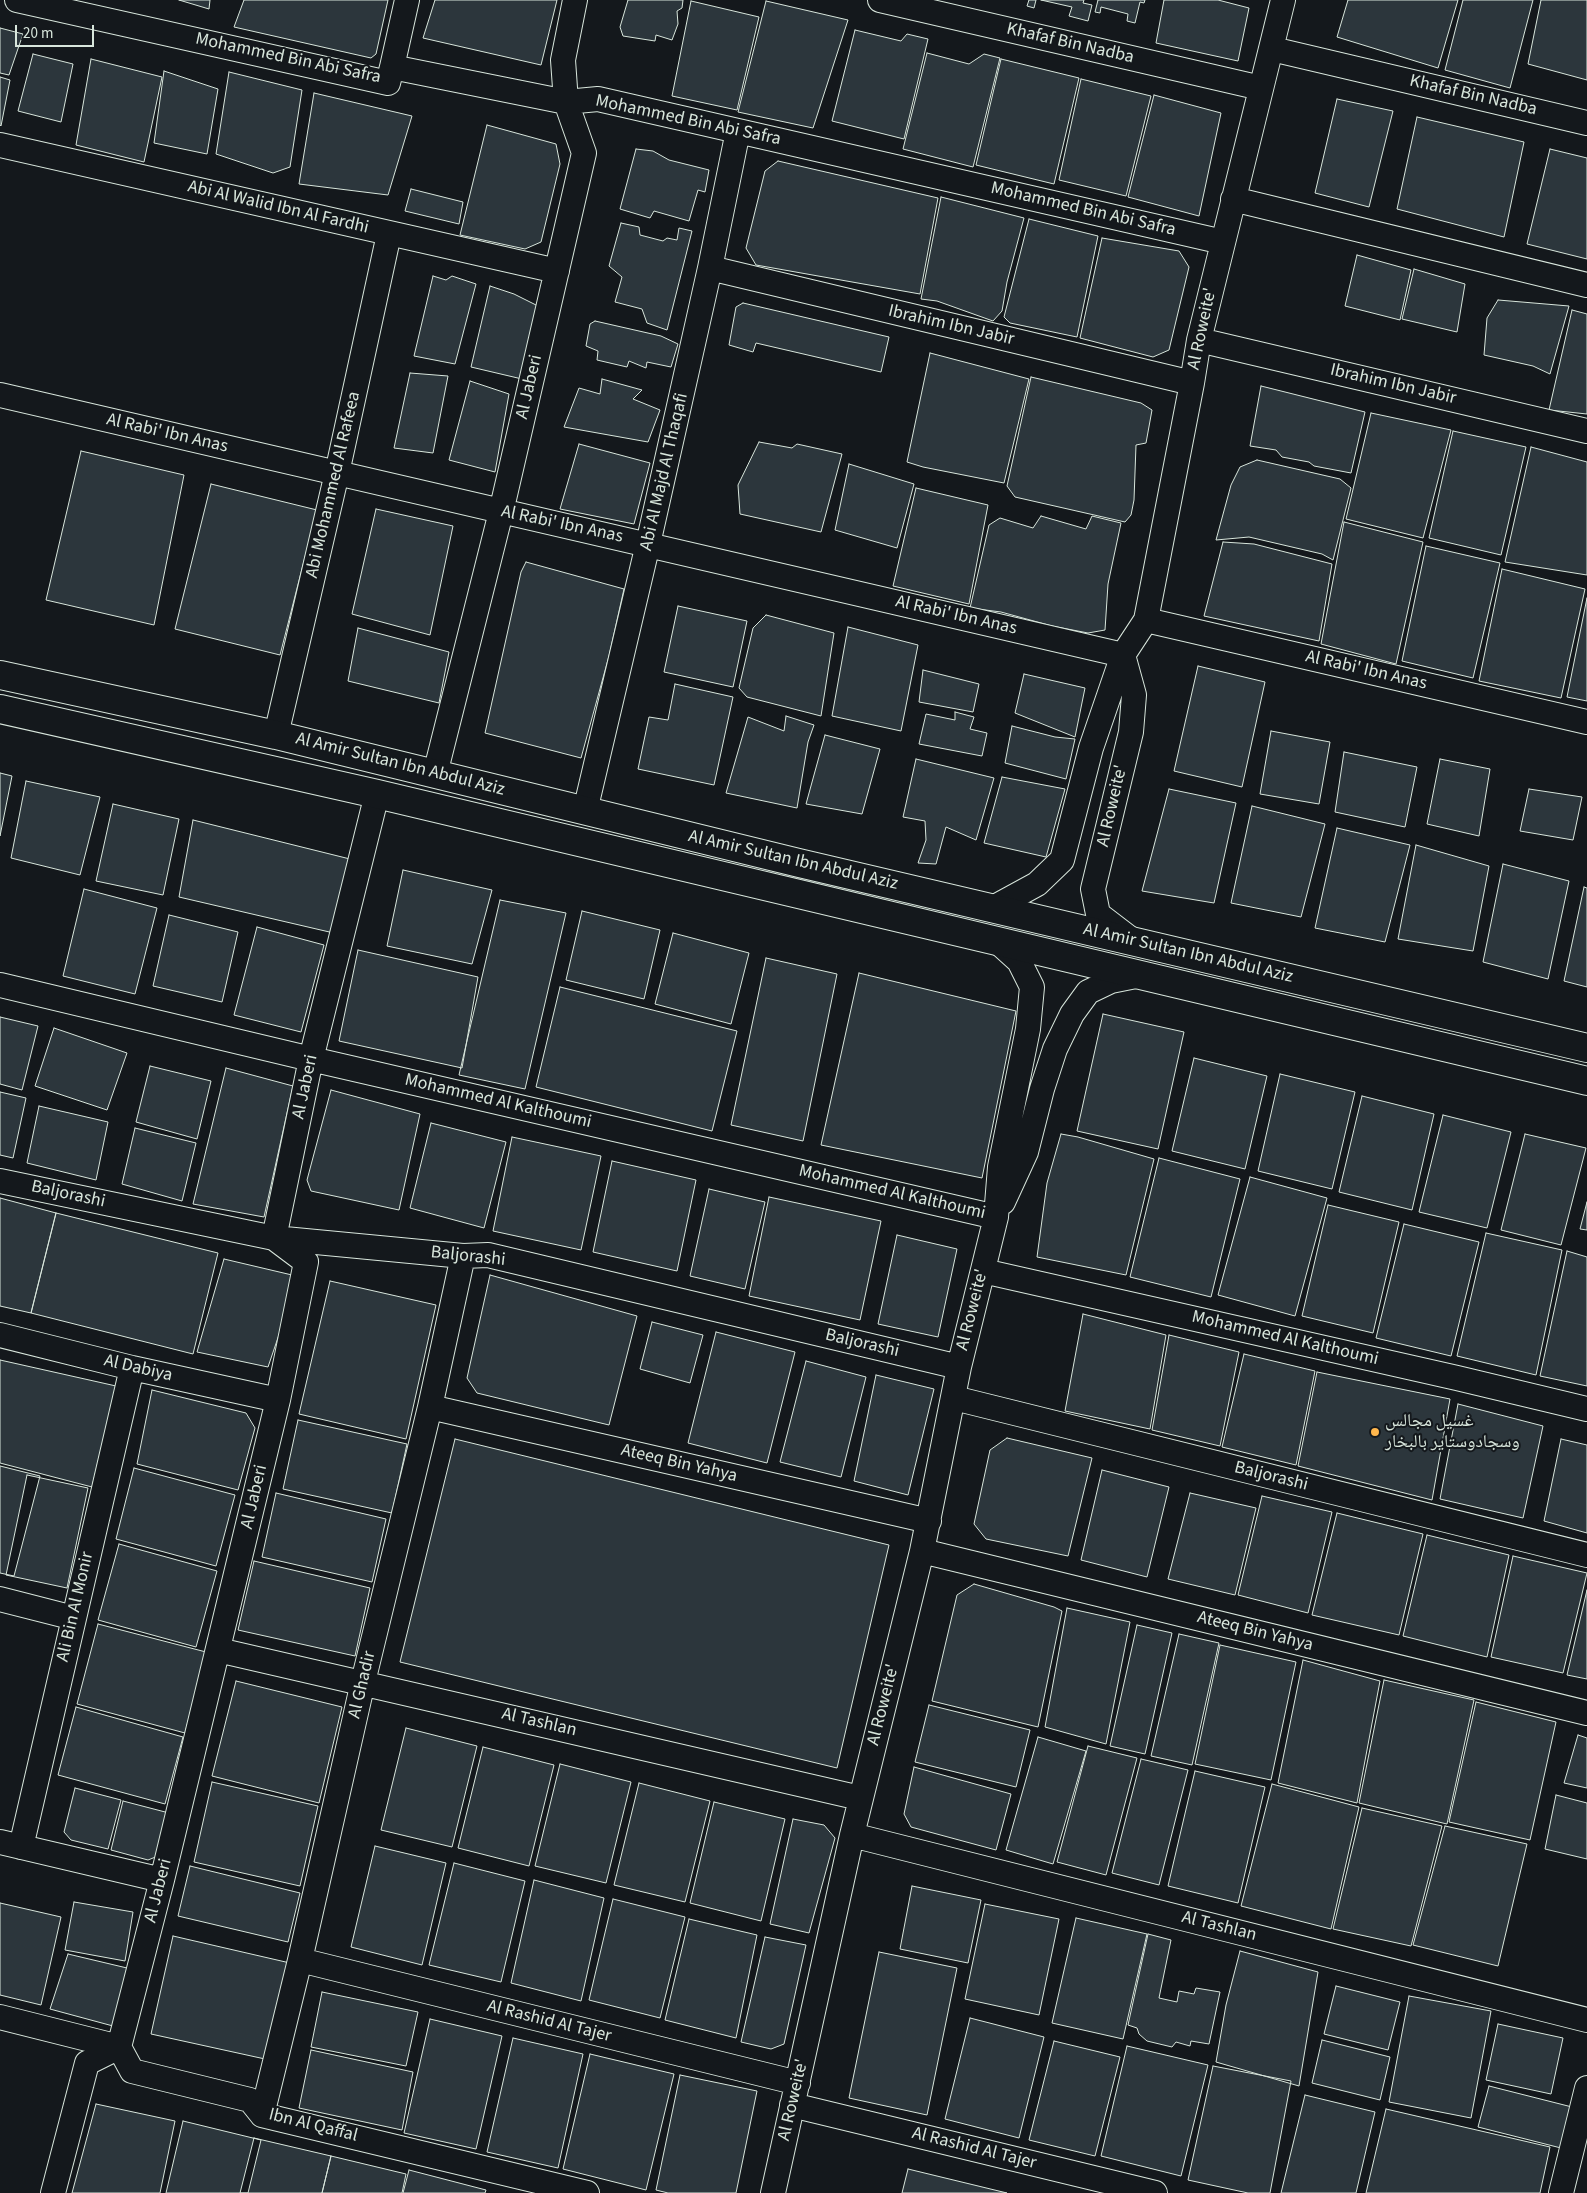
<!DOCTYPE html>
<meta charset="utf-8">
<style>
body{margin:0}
#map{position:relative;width:1587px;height:2193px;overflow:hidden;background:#14181c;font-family:"Source Sans 3",sans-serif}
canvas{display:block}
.scale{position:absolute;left:15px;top:25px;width:79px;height:22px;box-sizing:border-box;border:2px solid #d8e6dc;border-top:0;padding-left:6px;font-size:15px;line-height:18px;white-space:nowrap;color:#d8e6dc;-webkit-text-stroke:4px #14181c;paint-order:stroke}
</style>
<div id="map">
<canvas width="1587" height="2193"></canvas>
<div class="scale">20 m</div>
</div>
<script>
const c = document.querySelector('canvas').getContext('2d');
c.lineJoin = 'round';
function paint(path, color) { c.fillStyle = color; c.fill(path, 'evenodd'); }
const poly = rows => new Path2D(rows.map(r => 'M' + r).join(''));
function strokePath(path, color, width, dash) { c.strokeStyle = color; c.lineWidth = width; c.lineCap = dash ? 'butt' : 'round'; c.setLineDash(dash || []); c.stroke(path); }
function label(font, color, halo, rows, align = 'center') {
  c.font = font + ' "Source Sans 3","Noto Naskh Arabic",sans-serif'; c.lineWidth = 4; c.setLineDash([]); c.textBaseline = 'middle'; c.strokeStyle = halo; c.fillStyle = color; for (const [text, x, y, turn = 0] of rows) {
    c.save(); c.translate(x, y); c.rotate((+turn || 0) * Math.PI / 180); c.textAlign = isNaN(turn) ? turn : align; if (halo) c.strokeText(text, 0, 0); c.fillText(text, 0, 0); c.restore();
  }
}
const building = poly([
 [179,0,210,0,209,9,179,0],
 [244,0,388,0,376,54,371,58,234,27,244,0],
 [435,0,557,0,541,65,423,38,435,0],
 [628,0,683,0,682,8,677,11,678,24,672,40,656,35,655,41,623,36,620,27,628,0],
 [1029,0,1036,0,1034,8,1027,6,1029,0],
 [1041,0,1084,0,1083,3,1092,5,1088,21,1069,16,1072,7,1041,0],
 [1098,0,1145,0,1144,3,1140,2,1135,23,1127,21,1128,14,1101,7,1100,13,1095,12,1098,0],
 [1164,0,1218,0,1249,8,1238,61,1156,43,1164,0],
 [1348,0,1458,0,1438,68,1337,37,1348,0],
 [1463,0,1533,0,1510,88,1445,70,1463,0],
 [1541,0,1587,0,1587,80,1528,64,1541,0],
 [691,1,759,17,737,110,672,96,691,1],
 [766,1,848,20,813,128,738,112,766,1],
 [0,28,23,34,9,75,0,73,0,28],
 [855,30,901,41,907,34,928,39,904,139,832,121,855,30],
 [927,53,969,64,984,54,1000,58,973,167,903,149,927,53],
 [33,54,73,64,61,122,18,111,33,54],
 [91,59,162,77,144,162,76,145,91,59],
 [1001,59,1079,78,1054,184,976,165,1001,59],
 [164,71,218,89,207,154,154,143,164,71],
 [229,72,302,90,290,167,273,173,216,154,229,72],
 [0,77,10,80,1,126,0,125,0,77],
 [1081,79,1151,96,1126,196,1059,180,1081,79],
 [314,93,412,116,388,195,299,184,314,93],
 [1154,95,1221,113,1199,216,1128,197,1154,95],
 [1337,99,1393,111,1369,207,1315,193,1337,99],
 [1417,117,1524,142,1504,237,1397,209,1417,117],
 [487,125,556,144,560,164,541,242,525,249,460,235,487,125],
 [636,149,653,151,669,160,709,170,705,192,698,190,689,221,654,211,650,218,620,209,636,149],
 [1550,149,1587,158,1587,259,1527,244,1550,149],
 [778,161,938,198,920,294,756,265,746,248,765,171,778,161],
 [411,189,463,202,459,224,405,211,411,189],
 [941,197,1024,218,1007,282,1002,311,993,321,937,301,921,299,941,197],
 [1029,219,1098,236,1077,337,1010,323,1004,317,1029,219],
 [621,223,639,227,640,235,663,241,667,238,677,240,679,228,692,231,667,330,647,323,642,309,615,302,622,277,609,266,621,223],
 [1102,238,1179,251,1189,267,1169,350,1153,357,1080,338,1102,238],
 [1357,255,1411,270,1400,320,1345,306,1357,255],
 [1414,269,1465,284,1457,332,1402,319,1414,269],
 [433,276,446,280,452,276,476,284,455,364,414,356,433,276],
 [490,286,514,294,540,307,522,379,471,367,490,286],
 [1498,300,1569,306,1550,374,1533,366,1484,355,1487,318,1498,300],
 [743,303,889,337,881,372,756,343,753,352,729,345,736,307,743,303],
 [1572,310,1587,314,1587,414,1549,410,1572,310],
 [595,321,661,336,678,344,671,367,647,362,646,368,629,361,627,367,597,360,598,351,586,346,590,324,595,321],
 [930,353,1029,379,1004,483,923,467,907,462,930,353],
 [410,373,448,376,433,453,394,448,410,373],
 [1031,377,1141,403,1152,410,1146,443,1136,445,1134,500,1131,515,1125,522,1015,497,1007,486,1031,377],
 [602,379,642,390,633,399,660,410,648,442,564,427,579,388,600,394,602,379],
 [470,381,509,394,495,472,449,460,470,381],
 [1261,386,1365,412,1351,473,1314,466,1309,462,1282,457,1276,450,1250,446,1261,386],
 [1371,413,1451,430,1423,538,1346,519,1371,413],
 [1453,431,1526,447,1501,555,1429,538,1453,431],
 [759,442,792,448,797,444,842,454,821,532,740,514,738,485,759,442],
 [579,444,650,463,634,524,560,509,579,444],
 [1531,447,1587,462,1587,575,1505,562,1531,447],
 [81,451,184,475,154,625,46,600,81,451],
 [1257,460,1340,479,1351,488,1333,560,1322,554,1249,537,1216,540,1231,485,1240,467,1257,460],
 [849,464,914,484,897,548,835,530,849,464],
 [211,484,317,510,280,655,175,629,211,484],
 [916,488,988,505,969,604,893,586,916,488],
 [376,509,453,526,430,635,352,614,376,509],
 [1041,516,1086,529,1092,516,1121,523,1108,584,1105,630,1088,633,1052,626,1001,612,970,608,989,525,1000,518,1033,528,1041,516],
 [1344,522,1423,542,1396,664,1321,644,1344,522],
 [1223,542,1254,544,1332,564,1319,641,1204,616,1223,542],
 [1426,546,1500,563,1473,678,1402,661,1426,546],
 [526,562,624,589,609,656,581,758,485,733,521,572,526,562],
 [1502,569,1585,589,1561,698,1479,681,1502,569],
 [1587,598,1587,701,1567,697,1587,598],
 [678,606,747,621,733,687,664,672,678,606],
 [766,615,834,633,821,716,747,697,739,688,753,628,766,615],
 [848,627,918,645,901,731,832,716,848,627],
 [358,628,449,652,439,703,348,681,358,628],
 [1198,666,1265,682,1242,787,1174,771,1198,666],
 [923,670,979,684,973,712,919,702,923,670],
 [1024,674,1085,688,1075,737,1015,713,1024,674],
 [675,684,733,697,714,785,638,769,649,717,668,720,675,684],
 [955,712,974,717,970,729,987,733,982,756,919,744,926,714,955,720,955,712],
 [786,716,814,725,808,742,797,808,726,793,748,717,784,731,786,716],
 [1012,726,1055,737,1075,739,1066,779,1005,763,1012,726],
 [1271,731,1330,742,1319,804,1260,794,1271,731],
 [825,735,880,749,862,814,806,804,825,735],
 [1344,752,1417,767,1405,827,1335,812,1344,752],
 [916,759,994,778,976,840,946,827,936,864,918,863,926,840,925,821,903,817,916,759],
 [1440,759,1490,769,1479,836,1427,824,1440,759],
 [0,773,12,776,0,836,0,773],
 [1002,777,1065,789,1046,857,984,843,1002,777],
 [26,781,100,797,80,875,11,858,26,781],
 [1169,789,1236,803,1214,903,1142,891,1169,789],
 [1529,789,1582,797,1573,840,1520,831,1529,789],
 [113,804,179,819,163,895,96,881,113,804],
 [1252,806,1325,824,1301,917,1231,903,1252,806],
 [193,820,354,860,338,934,179,897,193,820],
 [1337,828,1410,845,1385,942,1315,928,1337,828],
 [1416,845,1489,866,1473,951,1398,939,1416,845],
 [1503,864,1569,881,1548,979,1483,962,1503,864],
 [403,870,492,890,472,964,387,946,403,870],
 [1584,887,1587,888,1587,987,1564,981,1584,887],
 [84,889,157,908,135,994,63,976,84,889],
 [500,900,566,913,525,1089,459,1075,500,900],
 [582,911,660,930,644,999,566,980,582,911],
 [169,915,238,932,222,1002,153,986,169,915],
 [257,927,324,945,301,1032,234,1015,257,927],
 [673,933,749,953,731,1024,655,1004,673,933],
 [358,950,478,977,462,1068,339,1041,358,950],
 [766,958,837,974,803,1141,731,1125,766,958],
 [859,973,1016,1011,982,1178,821,1145,859,973],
 [560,987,737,1031,712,1131,536,1087,560,987],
 [1103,1014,1184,1032,1158,1149,1077,1131,1103,1014],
 [0,1017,38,1026,22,1090,0,1084,0,1017],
 [54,1028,127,1053,107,1110,35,1086,54,1028],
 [1194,1058,1267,1076,1245,1169,1172,1151,1194,1058],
 [150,1066,211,1081,197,1139,136,1122,150,1066],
 [226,1068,293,1086,264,1217,193,1204,226,1068],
 [1280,1074,1355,1092,1332,1189,1258,1171,1280,1074],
 [331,1090,420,1114,399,1210,311,1191,307,1180,331,1090],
 [0,1092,26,1098,13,1158,0,1155,0,1092],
 [1362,1096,1434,1114,1412,1210,1339,1192,1362,1096],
 [39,1106,108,1122,96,1180,27,1163,39,1106],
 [1443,1115,1511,1132,1487,1228,1419,1212,1443,1115],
 [431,1123,506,1142,484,1228,410,1208,431,1123],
 [135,1128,196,1143,182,1201,122,1184,135,1128],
 [1061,1134,1078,1137,1154,1159,1126,1275,1037,1257,1047,1183,1061,1134],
 [1525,1134,1586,1148,1561,1245,1501,1230,1525,1134],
 [512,1137,601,1156,581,1250,493,1231,512,1137],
 [1159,1158,1240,1179,1211,1297,1130,1277,1159,1158],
 [612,1161,696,1180,677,1271,593,1252,612,1161],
 [1250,1177,1327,1198,1295,1316,1218,1295,1250,1177],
 [709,1189,765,1202,745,1289,690,1276,709,1189],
 [769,1197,881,1221,860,1320,749,1296,769,1197],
 [0,1198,56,1213,31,1313,0,1306,0,1198],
 [1587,1202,1587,1230,1580,1229,1587,1202],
 [1328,1205,1399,1222,1373,1333,1302,1316,1328,1205],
 [56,1213,218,1253,193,1354,31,1313,56,1213],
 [1404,1224,1479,1242,1451,1356,1376,1338,1404,1224],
 [1486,1233,1562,1250,1536,1375,1457,1356,1486,1233],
 [897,1235,957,1249,938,1337,878,1324,897,1235],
 [1567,1251,1587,1257,1587,1386,1540,1376,1567,1251],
 [224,1259,292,1275,284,1320,268,1367,197,1352,224,1259],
 [490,1275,637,1316,609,1425,477,1393,467,1378,490,1275],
 [330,1281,436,1305,406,1439,299,1414,330,1281],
 [1083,1314,1166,1335,1150,1429,1065,1411,1083,1314],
 [652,1322,703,1335,690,1383,640,1369,652,1322],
 [716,1332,795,1352,767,1463,688,1443,716,1332],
 [1169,1335,1239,1352,1220,1446,1152,1430,1169,1335],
 [1244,1354,1315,1371,1296,1465,1222,1447,1244,1354],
 [0,1360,116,1386,92,1487,0,1463,0,1360],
 [806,1361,866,1377,841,1477,780,1462,806,1361],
 [1317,1372,1450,1399,1432,1500,1298,1466,1317,1372],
 [876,1375,934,1389,908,1495,854,1481,876,1375],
 [152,1390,246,1413,255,1428,238,1490,137,1464,152,1390],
 [1458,1404,1543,1426,1523,1518,1440,1499,1458,1404],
 [298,1420,407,1444,392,1513,283,1489,298,1420],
 [1007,1438,1092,1458,1068,1556,986,1539,974,1524,990,1450,1007,1438],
 [455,1439,889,1545,837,1768,400,1662,455,1439],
 [1561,1439,1587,1445,1587,1533,1544,1521,1561,1439],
 [0,1466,40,1476,14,1576,0,1573,0,1466],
 [134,1468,235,1495,216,1566,116,1539,134,1468],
 [1102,1470,1169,1487,1147,1577,1081,1560,1102,1470],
 [27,1475,88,1488,67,1588,6,1575,27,1475],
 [276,1493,386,1519,372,1582,262,1557,276,1493],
 [1190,1493,1256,1508,1235,1595,1168,1579,1190,1493],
 [1262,1496,1332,1512,1308,1613,1238,1595,1262,1496],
 [1337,1513,1423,1534,1399,1635,1312,1615,1337,1513],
 [1427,1535,1509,1555,1487,1657,1403,1636,1427,1535],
 [119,1544,217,1571,196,1647,98,1620,119,1544],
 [1513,1556,1587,1573,1563,1673,1491,1657,1513,1556],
 [254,1561,370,1588,355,1656,238,1630,254,1561],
 [974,1584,1054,1607,1062,1611,1038,1727,932,1701,957,1595,974,1584],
 [1587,1590,1587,1679,1567,1675,1587,1590],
 [1067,1608,1130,1622,1106,1744,1045,1727,1067,1608],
 [98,1624,206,1652,185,1733,77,1704,98,1624],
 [1137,1625,1172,1633,1145,1754,1110,1746,1137,1625],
 [1179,1634,1219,1643,1192,1765,1151,1756,1179,1634],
 [1220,1645,1296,1662,1271,1780,1195,1764,1220,1645],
 [1303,1660,1380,1681,1357,1803,1278,1783,1303,1660],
 [1384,1680,1474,1700,1447,1824,1359,1803,1384,1680],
 [236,1681,342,1707,319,1803,212,1776,236,1681],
 [1476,1702,1556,1722,1530,1840,1449,1822,1476,1702],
 [929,1705,1030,1730,1016,1787,915,1762,929,1705],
 [76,1707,183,1737,165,1804,58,1775,76,1707],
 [406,1728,477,1746,452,1847,381,1830,406,1728],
 [1578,1735,1587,1738,1587,1788,1564,1783,1578,1735],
 [1038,1737,1086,1751,1053,1864,1006,1850,1038,1737],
 [1088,1746,1137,1758,1106,1875,1057,1862,1088,1746],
 [483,1747,554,1765,529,1866,458,1848,483,1747],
 [1141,1759,1188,1770,1159,1885,1112,1873,1141,1759],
 [560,1764,631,1782,606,1883,535,1866,560,1764],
 [914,1767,1011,1794,996,1850,911,1827,904,1814,914,1767],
 [1195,1771,1265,1787,1238,1903,1168,1886,1195,1771],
 [212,1782,318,1806,300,1886,194,1862,212,1782],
 [639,1783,710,1801,685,1902,614,1885,639,1783],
 [1272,1784,1359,1807,1331,1929,1241,1906,1272,1784],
 [75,1788,121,1800,108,1849,71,1840,64,1832,75,1788],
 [1556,1795,1587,1803,1587,1859,1545,1849,1556,1795],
 [123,1801,169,1813,158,1856,148,1860,111,1850,123,1801],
 [714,1802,785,1819,761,1921,690,1903,714,1802],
 [1362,1808,1442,1826,1411,1946,1333,1929,1362,1808],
 [793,1819,824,1825,835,1838,809,1933,770,1924,793,1819],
 [1445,1826,1527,1844,1498,1966,1413,1945,1445,1826],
 [375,1846,446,1863,422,1965,351,1947,375,1846],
 [454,1863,525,1881,501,1982,429,1965,454,1863],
 [190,1866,300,1893,288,1942,178,1916,190,1866],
 [534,1880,604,1898,581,2001,511,1983,534,1880],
 [912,1886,981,1900,968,1963,900,1949,912,1886],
 [613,1899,685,1917,660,2018,589,2000,613,1899],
 [74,1902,133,1912,125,1961,65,1950,74,1902],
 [0,1903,61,1917,41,2005,0,1995,0,1903],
 [985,1904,1059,1919,1039,2015,965,1999,985,1904],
 [1076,1918,1147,1934,1123,2039,1052,2023,1076,1918],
 [689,1919,757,1935,736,2038,665,2020,689,1919],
 [1148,1934,1171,1940,1159,1998,1177,2002,1179,1991,1194,1994,1196,1988,1220,1992,1209,2044,1191,2041,1190,2046,1176,2042,1172,2047,1147,2041,1139,2034,1137,2028,1128,2025,1148,1934],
 [173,1936,290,1963,265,2059,151,2034,173,1936],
 [765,1937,806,1945,784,2044,771,2049,741,2042,765,1937],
 [1240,1951,1318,1972,1299,2086,1216,2062,1226,2005,1240,1951],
 [879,1952,957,1968,927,2115,849,2098,879,1952],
 [68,1954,127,1968,113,2026,50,2009,68,1954],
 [1336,1986,1400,2002,1388,2050,1324,2034,1336,1986],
 [322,1992,418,2012,406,2066,311,2047,322,1992],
 [1409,1996,1491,2011,1471,2118,1389,2102,1409,1996],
 [970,2018,1044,2037,1019,2138,945,2119,970,2018],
 [430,2019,502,2036,476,2149,404,2133,430,2019],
 [1498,2024,1563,2038,1551,2094,1486,2080,1498,2024],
 [513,2038,583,2054,558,2168,487,2152,513,2038],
 [1322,2040,1390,2057,1380,2100,1312,2083,1322,2040],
 [1054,2041,1120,2057,1095,2156,1029,2140,1054,2041],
 [1127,2046,1208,2065,1181,2176,1101,2156,1127,2046],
 [311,2050,413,2072,402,2130,299,2108,311,2050],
 [590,2054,674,2074,646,2190,563,2169,590,2054],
 [1213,2066,1291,2081,1270,2193,1248,2193,1188,2180,1213,2066],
 [680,2075,757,2091,736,2193,668,2193,656,2190,680,2075],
 [1489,2086,1572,2107,1561,2148,1478,2127,1489,2086],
 [1305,2095,1375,2112,1356,2193,1281,2193,1305,2095],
 [96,2104,175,2121,160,2193,72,2193,96,2104],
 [1386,2109,1550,2147,1540,2193,1366,2193,1386,2109],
 [183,2121,261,2140,248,2193,166,2193,183,2121],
 [254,2138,331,2156,322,2193,240,2193,254,2138],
 [331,2156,406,2174,402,2193,322,2193,331,2156],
 [908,2169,1007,2193,902,2193,908,2169],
 [409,2170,486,2190,485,2193,403,2193,409,2170]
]);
const street = poly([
 [17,0,388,83,392,67,566,102,598,99,1223,242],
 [880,0,1261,88],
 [1272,49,1587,123],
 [392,67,407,0],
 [0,145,557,271],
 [1233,199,1587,285],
 [710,268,1192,383],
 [1199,340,1587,431],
 [0,395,1123,655],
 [1146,620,1587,722],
 [1123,655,1134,695,1131,732,1093,889,1098,914,1132,940],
 [276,735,337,473,389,234],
 [435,774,501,512,584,153,566,102,563,60,575,0],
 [585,811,648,544,710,268,738,131],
 [993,908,1037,884,1062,860,1091,748,1123,655,1146,620,1192,383,1199,340,1283,0],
 [0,985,311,1059,996,1217],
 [0,1181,274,1238,463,1256,488,1255,959,1367],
 [1003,1202,1026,1152,1042,1089,1055,1049,1072,1014,1088,992,1111,981,1141,975],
 [983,1271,1457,1378,1587,1409],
 [0,1335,132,1368,278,1400],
 [954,1398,1587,1555],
 [430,1407,929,1521],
 [922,1551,1587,1713],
 [0,1599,74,1618],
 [218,1650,860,1798],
 [852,1835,1587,2020],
 [0,1842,162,1880],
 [21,1847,132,1368],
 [300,1960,798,2083],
 [0,2017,119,2047,132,2071,250,2100,262,2115,587,2193],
 [792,2105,1155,2193],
 [262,2115,300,1960,363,1682,430,1407,463,1256],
 [53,2193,87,2063,119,2047,162,1880,278,1400,306,1262,274,1238,311,1059,377,794],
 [773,2193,852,1835,922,1551,959,1367,996,1217,1000,1167,1028,1029,1032,987,1019,961,998,942],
 [1561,2193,1587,2088]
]);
const secondary = poly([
 [0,675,276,735,799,863,1587,1048],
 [0,709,377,794,1587,1081]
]);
const markers = [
 [1375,1432,5,"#ffb74d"]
];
const streetNames = [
 ["Khafaf Bin Nadba",1070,44,13],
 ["Mohammed Bin Abi Safra",288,59,12],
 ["Khafaf Bin Nadba",1473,96,13],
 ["Mohammed Bin Abi Safra",688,121,12],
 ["Abi Al Walid Ibn Al Fardhi",278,208,13],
 ["Mohammed Bin Abi Safra",1083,210,13],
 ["Ibrahim Ibn Jabir",951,326,13],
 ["Al Roweite'",1203,329,-78],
 ["Ibrahim Ibn Jabir",1393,385,13],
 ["Al Jaberi",530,387,-77],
 ["Al Rabi' Ibn Anas",167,434,13],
 ["Abi Al Majd Al Thaqafi",665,472,-77],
 ["Abi Mohammed Al Rafeea",334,485,-77],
 ["Al Rabi' Ibn Anas",562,525,12],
 ["Al Rabi' Ibn Anas",956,616,13],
 ["Al Rabi' Ibn Anas",1366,671,13],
 ["Al Amir Sultan Ibn Abdul Aziz",400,765,14],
 ["Al Roweite'",1113,806,-77],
 ["Al Amir Sultan Ibn Abdul Aziz",793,861,13],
 ["Al Amir Sultan Ibn Abdul Aziz",1188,954,13],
 ["Al Jaberi",306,1087,-78],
 ["Mohammed Al Kalthoumi",498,1102,13],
 ["Mohammed Al Kalthoumi",892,1193,13],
 ["Baljorashi",68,1195,12],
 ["Baljorashi",468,1257,6],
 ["Al Roweite'",973,1310,-76],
 ["Mohammed Al Kalthoumi",1285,1339,13],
 ["Baljorashi",862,1344,13],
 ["Al Dabiya",138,1369,13],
 ["Ateeq Bin Yahya",679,1464,13],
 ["Baljorashi",1271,1477,14],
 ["Al Jaberi",255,1497,-77],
 ["Ali Bin Al Monir",76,1607,-77],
 ["Ateeq Bin Yahya",1255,1632,14],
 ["Al Ghadir",363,1685,-77],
 ["Al Roweite'",884,1705,-76],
 ["Al Tashlan",539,1723,13],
 ["Al Jaberi",159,1891,-76],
 ["Al Tashlan",1219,1927,14],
 ["Al Rashid Al Tajer",549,2022,14],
 ["Al Roweite'",794,2100,-77],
 ["Ibn Al Qaffal",313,2126,14],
 ["Al Rashid Al Tajer",974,2149,14]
];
const poiNames = [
 ["غسيل مجالس",1385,1422],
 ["وسجادوستاير بالبخار",1385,1443]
];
paint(building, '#2c363c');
strokePath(building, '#d8e6dc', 1);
strokePath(street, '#d8e6dc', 26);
strokePath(secondary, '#d8e6dc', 30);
strokePath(street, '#14181c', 24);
strokePath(secondary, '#14181c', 28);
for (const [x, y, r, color] of markers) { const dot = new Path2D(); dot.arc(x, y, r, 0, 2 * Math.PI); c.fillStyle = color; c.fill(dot); strokePath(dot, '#14181c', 2); }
label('18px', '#d8e6dc', '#14181c', streetNames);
label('18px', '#d8e6dc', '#14181c', poiNames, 'left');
</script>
